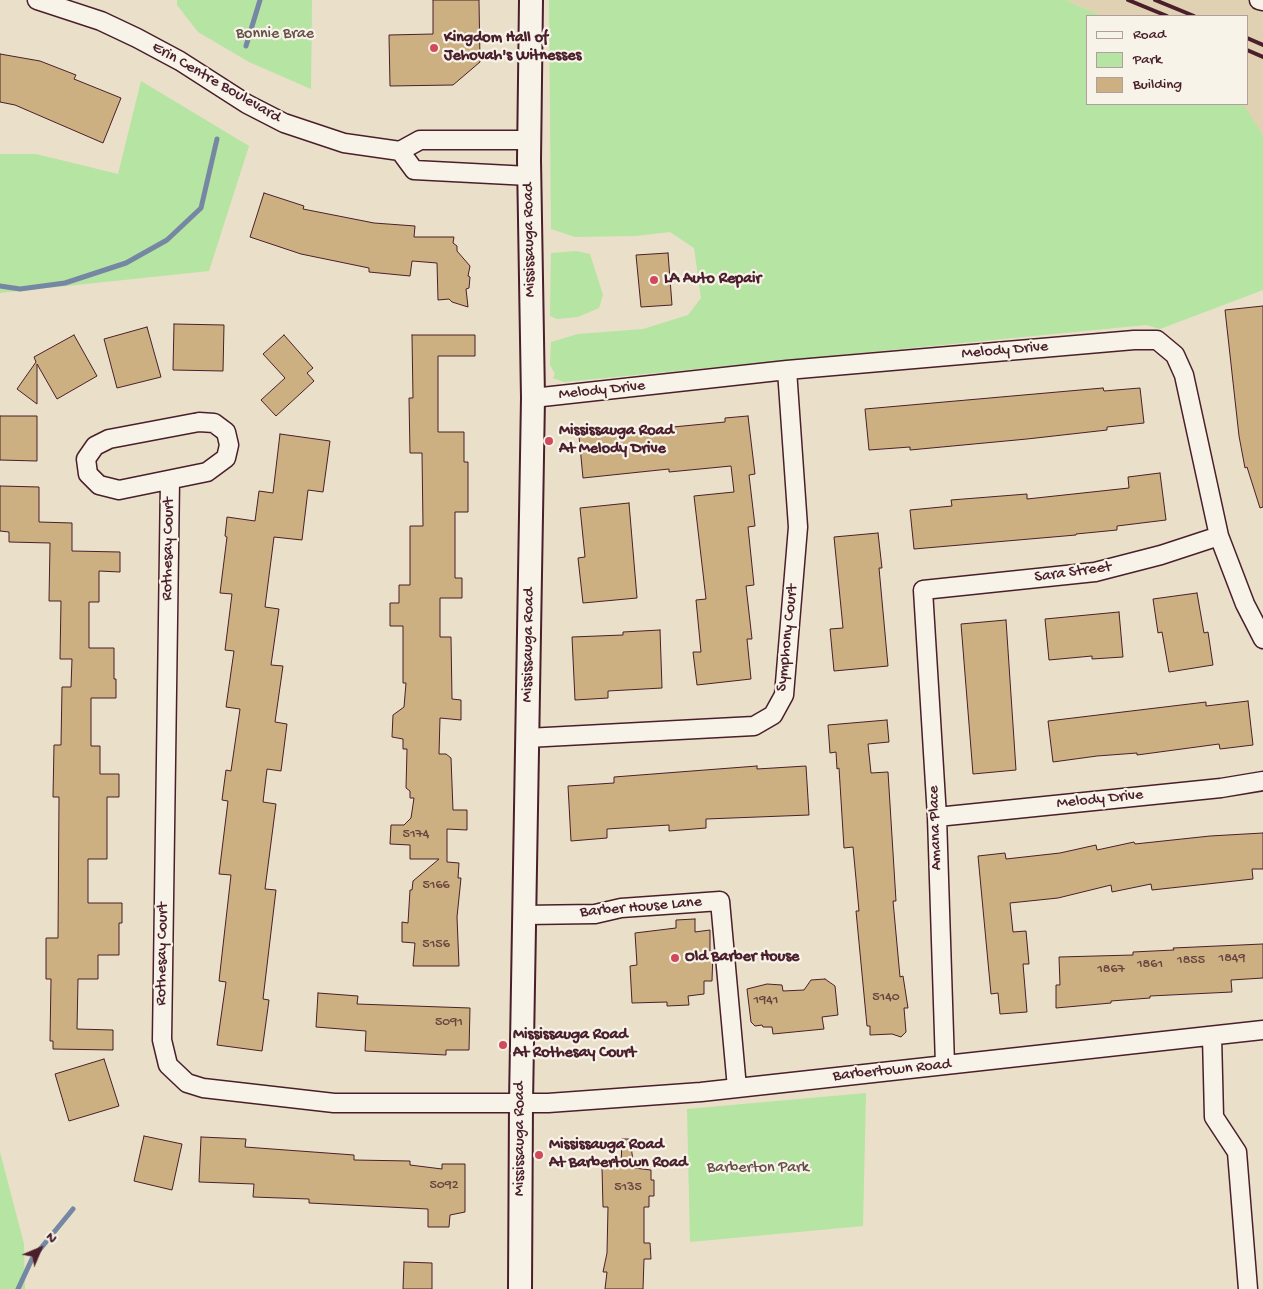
<!DOCTYPE html>
<style>
body{margin:0}
#map{position:relative;width:1263px;height:1289px;overflow:hidden;background:#eadfc9;font-family:"Gochi Hand",sans-serif}
canvas{display:block}
.legend{position:absolute;left:1086px;top:15px;width:162px;height:90px;box-sizing:border-box;background:#f7f3e8;border:1px solid #b29e9c;margin:0;padding:6px 9px;list-style:none;font-size:15px;color:#4a1f2b}
.legend li{display:flex;align-items:center;gap:10px;height:25px}
.legend b{width:25px;border:1px solid #b29e9c}
.north{position:absolute;left:15px;top:1224px;width:50px;height:50px;-webkit-text-stroke:4px #f7f3e8;paint-order:stroke;rotate:45deg;font-size:14px;font-weight:700;line-height:20px;text-align:center;color:#4a1f2b}
.north::after{content:'';display:block;margin:auto;width:18px;height:22px;background:#4a1f2b;clip-path:polygon(50% 0,100% 100%,50% 72%,0 100%)}
</style>
<div id="map">
<canvas width="1263" height="1289"></canvas>
<ul class="legend">
<li><b style="height:6px;background:#f7f3e8"></b>Road</li>
<li><b style="height:14px;background:#b5e4a3"></b>Park</li>
<li><b style="height:14px;background:#ccb081"></b>Building</li>
</ul>
<div class="north">N</div>
</div>
<script>
const c = document.querySelector('canvas').getContext('2d');
c.lineJoin = 'round';
function paint(path, color) { c.fillStyle = color; c.fill(path, 'evenodd'); }
const poly = rows => new Path2D(rows.map(r => 'M' + r).join(''));
function strokePath(path, color, width, dash) { c.strokeStyle = color; c.lineWidth = width; c.lineCap = dash ? 'butt' : 'round'; c.setLineDash(dash || []); c.stroke(path); }
function label(font, color, halo, rows, align = 'center') {
  c.font = font + ' "Gochi Hand",sans-serif'; c.lineWidth = 4.5; c.setLineDash([]); c.textBaseline = 'middle'; c.strokeStyle = halo; c.fillStyle = color; for (const [text, x, y, turn = 0] of rows) {
    c.save(); c.translate(x, y); c.rotate((+turn || 0) * Math.PI / 180); c.textAlign = isNaN(turn) ? turn : align; if (halo) c.strokeText(text, 0, 0); c.fillText(text, 0, 0); c.restore();
  }
}
const built = poly([
 [1066,0,1263,0,1263,135,1241,104,1247,104,1247,16,1102,16]
]);
const green = poly([
 [177,0,312,0,311,89,249,62,198,32,177,5],
 [549,0,1066,0,1102,16,1087,16,1087,104,1241,104,1245,107,1263,135,1263,290,1160,329,1146,325,564,382,553,378,555,374,550,365,551,342,578,334,643,329,688,315,701,298,694,248,670,232,635,236,575,237,551,229],
 [141,81,249,146,209,271,0,293,0,154,36,154,118,174],
 [576,251,590,254,603,295,599,308,578,317,557,319,550,316,551,253],
 [866,1093,863,1226,690,1242,687,1109],
 [0,1152,24,1244,25,1289,0,1289]
]);
const stream = poly([
 [246,46,260,0],
 [0,286,20,289,65,283,126,263,167,240,201,208,217,139],
 [18,1289,32,1259,73,1209]
]);
const building = poly([
 [433,0,479,0,480,62,453,85,390,86,389,35,433,34,433,0],
 [0,54,40,61,76,75,74,79,121,98,103,143,15,105,0,102,0,54],
 [264,193,304,206,303,209,374,223,415,226,414,237,454,237,453,243,457,246,457,251,470,266,468,276,470,277,469,288,466,289,468,307,452,302,449,299,438,300,437,263,412,261,410,276,369,272,369,268,301,254,250,237,264,193],
 [668,253,672,305,641,307,636,255,668,253],
 [1263,306,1263,507,1260,508,1247,467,1245,468,1239,436,1225,310,1263,306],
 [174,324,224,325,223,371,173,370,174,324],
 [147,327,161,377,117,388,104,339,147,327],
 [74,335,97,376,57,399,37,364,37,404,17,389,36,362,34,357,74,335],
 [284,335,313,368,307,373,314,381,276,416,261,400,285,378,263,354,284,335],
 [412,335,475,335,475,356,438,356,438,432,464,432,464,462,468,462,468,512,455,512,455,578,462,578,462,598,440,598,440,637,451,637,452,699,461,700,461,720,440,718,439,754,446,754,451,758,453,810,467,810,467,830,447,829,447,862,459,863,458,878,461,878,457,917,459,966,413,966,415,943,402,942,402,922,408,923,410,890,412,890,413,881,439,859,410,859,410,845,390,844,391,825,404,825,411,818,414,798,410,798,410,791,406,788,407,749,403,749,403,739,392,737,393,715,404,707,406,683,403,683,403,626,390,626,390,603,399,603,399,585,410,585,410,526,423,526,422,453,410,453,409,398,413,398,412,335],
 [1103,388,1104,391,1140,388,1144,423,1107,427,1107,430,1027,439,910,450,910,447,869,450,865,409,1103,388],
 [0,416,37,416,37,461,0,460,0,416],
 [748,416,755,474,749,475,755,526,748,527,754,585,746,586,752,639,747,639,751,679,697,685,693,652,701,652,696,600,706,599,694,496,734,492,731,466,669,472,669,469,583,478,579,436,725,422,725,418,748,416],
 [280,434,330,441,323,492,308,490,302,540,274,537,265,607,279,609,271,665,283,666,275,722,287,724,281,771,267,769,263,802,276,804,265,889,276,890,263,999,269,1000,262,1051,217,1045,226,982,219,981,231,875,219,874,228,801,222,800,226,770,231,771,240,709,226,707,234,651,225,650,232,594,220,593,227,537,225,536,227,517,255,521,259,491,273,493,280,434],
 [1160,473,1166,520,1117,526,1117,530,1076,534,1076,535,914,549,910,510,952,506,951,500,1027,494,1027,499,1129,488,1128,477,1160,473],
 [0,486,39,487,39,522,72,523,72,551,120,552,120,572,99,571,99,602,89,602,89,648,114,648,114,679,116,679,116,698,91,698,91,746,100,746,100,774,119,774,119,797,107,797,107,859,88,859,88,903,122,903,122,923,119,923,119,955,98,955,98,979,78,979,77,1029,113,1030,113,1050,53,1049,53,1041,50,1041,51,979,46,979,46,938,58,938,59,797,53,797,54,745,61,745,62,687,71,687,72,659,60,659,61,601,49,601,50,543,9,542,9,532,0,531,0,486],
 [629,503,637,598,583,603,578,558,585,557,580,508,629,503],
 [878,533,882,568,879,568,888,666,834,671,830,629,843,628,834,537,878,533],
 [1197,593,1204,633,1208,632,1213,665,1169,672,1162,632,1158,633,1153,599,1197,593],
 [1119,612,1123,657,1092,659,1092,656,1049,660,1045,619,1119,612],
 [1006,620,1016,770,973,774,961,624,1006,620],
 [660,630,662,688,608,691,608,698,575,700,572,637,623,635,623,632,660,630],
 [1248,701,1253,745,1220,749,1219,744,1137,755,1137,753,1097,756,1053,762,1048,721,1206,702,1206,706,1248,701],
 [887,720,889,742,868,744,871,773,888,772,896,901,893,901,900,977,903,976,908,1008,904,1008,906,1032,901,1037,892,1034,870,1035,870,1026,867,1026,856,911,859,911,853,847,844,848,839,768,837,769,836,752,830,753,828,725,887,720],
 [757,766,757,769,806,766,809,815,706,819,706,828,669,831,669,825,607,829,607,838,571,841,568,786,614,783,614,777,757,766],
 [1263,833,1263,869,1252,869,1253,879,1152,890,1151,884,1112,892,1111,885,1058,898,1010,903,1013,932,1026,931,1029,964,1023,964,1027,1012,1000,1014,998,993,991,994,978,856,1005,853,1006,859,1060,853,1096,845,1097,850,1134,842,1135,844,1210,836,1263,833],
 [695,919,695,932,710,930,710,951,713,951,712,981,704,981,704,994,688,996,689,1005,667,1006,667,1002,632,1003,630,966,637,965,635,933,676,928,676,920,695,919],
 [1263,944,1263,978,1231,980,1232,992,1150,996,1150,998,1111,1001,1111,1003,1056,1008,1056,985,1060,985,1059,957,1133,955,1133,952,1174,950,1173,948,1263,944],
 [825,979,835,986,838,1015,822,1017,824,1029,773,1034,772,1027,763,1027,762,1025,755,1026,751,1022,747,989,767,984,782,985,783,991,804,990,811,980,825,979],
 [318,993,358,996,357,1004,470,1008,469,1050,446,1050,446,1055,365,1051,366,1031,316,1027,318,993],
 [104,1059,119,1106,69,1121,55,1074,104,1059],
 [144,1136,182,1144,172,1190,134,1181,144,1136],
 [201,1137,246,1139,245,1147,354,1155,354,1160,410,1161,410,1165,442,1169,442,1164,465,1164,465,1212,450,1215,449,1227,428,1227,428,1209,309,1203,309,1199,253,1197,254,1184,199,1182,201,1137],
 [622,1139,630,1139,634,1168,651,1170,651,1180,654,1180,654,1196,649,1196,649,1207,644,1207,644,1243,650,1243,651,1259,644,1259,643,1289,605,1289,607,1272,603,1272,607,1253,608,1207,603,1207,602,1168,621,1167,622,1139],
 [404,1262,432,1263,432,1289,403,1289,404,1262]
]);
const minor = poly([
 [37,0,101,21,137,38,180,61,247,104,284,123,344,143,400,151,420,140,529,140],
 [1259,0,1263,1],
 [400,151,414,170,529,176],
 [533,398,787,370,1134,340,1157,340,1175,355,1184,375,1219,536,1245,604,1263,639],
 [199,422,214,423,226,432,229,445,226,458,207,472,119,490,99,485,88,474,86,459,95,446,109,439,199,422],
 [170,480,162,1040,168,1065,187,1083,203,1088,334,1103,548,1103,701,1092,1263,1030],
 [527,738,754,726,773,715,784,695,798,527,787,370],
 [937,817,1221,788,1263,781],
 [524,915,595,914,621,908,720,901,737,1088],
 [1212,1036,1214,1117,1237,1152,1248,1289],
 [945,1065,937,817,923,590,1095,572,1161,555,1219,536]
]);
const major = poly([
 [520,1289,521,1102,533,398,529,160,531,0]
]);
const rail = poly([
 [1128,0,1167,16],
 [1155,0,1194,16],
 [1247,38,1263,45],
 [1247,50,1263,57]
]);
const markers = [
 [434,48,5,"#d1495b"],
 [654,280,5,"#d1495b"],
 [549,441,5,"#d1495b"],
 [675,958,5,"#d1495b"],
 [503,1045,5,"#d1495b"],
 [539,1155,5,"#d1495b"]
];
const numberNames = [
 ["5174",416,835],
 ["5166",436,886],
 ["5156",436,945],
 ["1849",1232,959],
 ["1855",1191,961],
 ["1861",1150,965],
 ["1867",1111,970],
 ["5140",886,998],
 ["1941",766,1001],
 ["5091",449,1023],
 ["5092",444,1186],
 ["5135",628,1188]
];
const parkNames = [
 ["Bonnie Brae",275,35],
 ["Barberton Park",758,1169]
];
const poiNames = [
 ["Kingdom Hall of",444,39],
 ["Jehovah's Witnesses",444,57],
 ["LA Auto Repair",664,280],
 ["Mississauga Road",559,432],
 ["At Melody Drive",559,450],
 ["Old Barber House",685,958],
 ["Mississauga Road",513,1036],
 ["At Rothesay Court",513,1054],
 ["Mississauga Road",549,1146],
 ["At Barbertown Road",549,1164]
];
const streetNames = [
 ["Erin Centre Boulevard",216,83,30],
 ["Mississauga Road",530,240,-91],
 ["Melody Drive",1005,351,-5],
 ["Melody Drive",602,391,-6],
 ["Rothesay Court",169,549,-89],
 ["Sara Street",1073,573,-8],
 ["Symphony Court",788,638,-84],
 ["Mississauga Road",529,645,-89],
 ["Melody Drive",1100,800,-6],
 ["Amana Place",936,828,-92],
 ["Barber House Lane",641,908,-5],
 ["Rothesay Court",163,954,-89],
 ["Barbertown Road",892,1071,-6],
 ["Mississauga Road",521,1139,-90]
];
paint(built, '#e1d1b3');
paint(green, '#b5e4a3');
strokePath(stream, '#7587a2', 5);
paint(building, '#ccb081');
strokePath(building, '#4a1f2b', 1);
strokePath(minor, '#4a1f2b', 21);
strokePath(major, '#4a1f2b', 26);
strokePath(minor, '#f7f3e8', 18);
strokePath(major, '#f7f3e8', 22);
strokePath(rail, '#4a1f2b', 4);
for (const [x, y, r, color] of markers) { const dot = new Path2D(); dot.arc(x, y, r, 0, 2 * Math.PI); c.fillStyle = color; c.fill(dot); strokePath(dot, '#f7f3e8', 2); }
label('14px', '#6a4340', null, numberNames);
label('16px', '#655049', '#f7f3e8', parkNames);
label('bold 16px', '#4a1f2b', '#f7f3e8', poiNames, 'left');
label('16px', '#4a1f2b', '#f7f3e8', streetNames);
</script>
